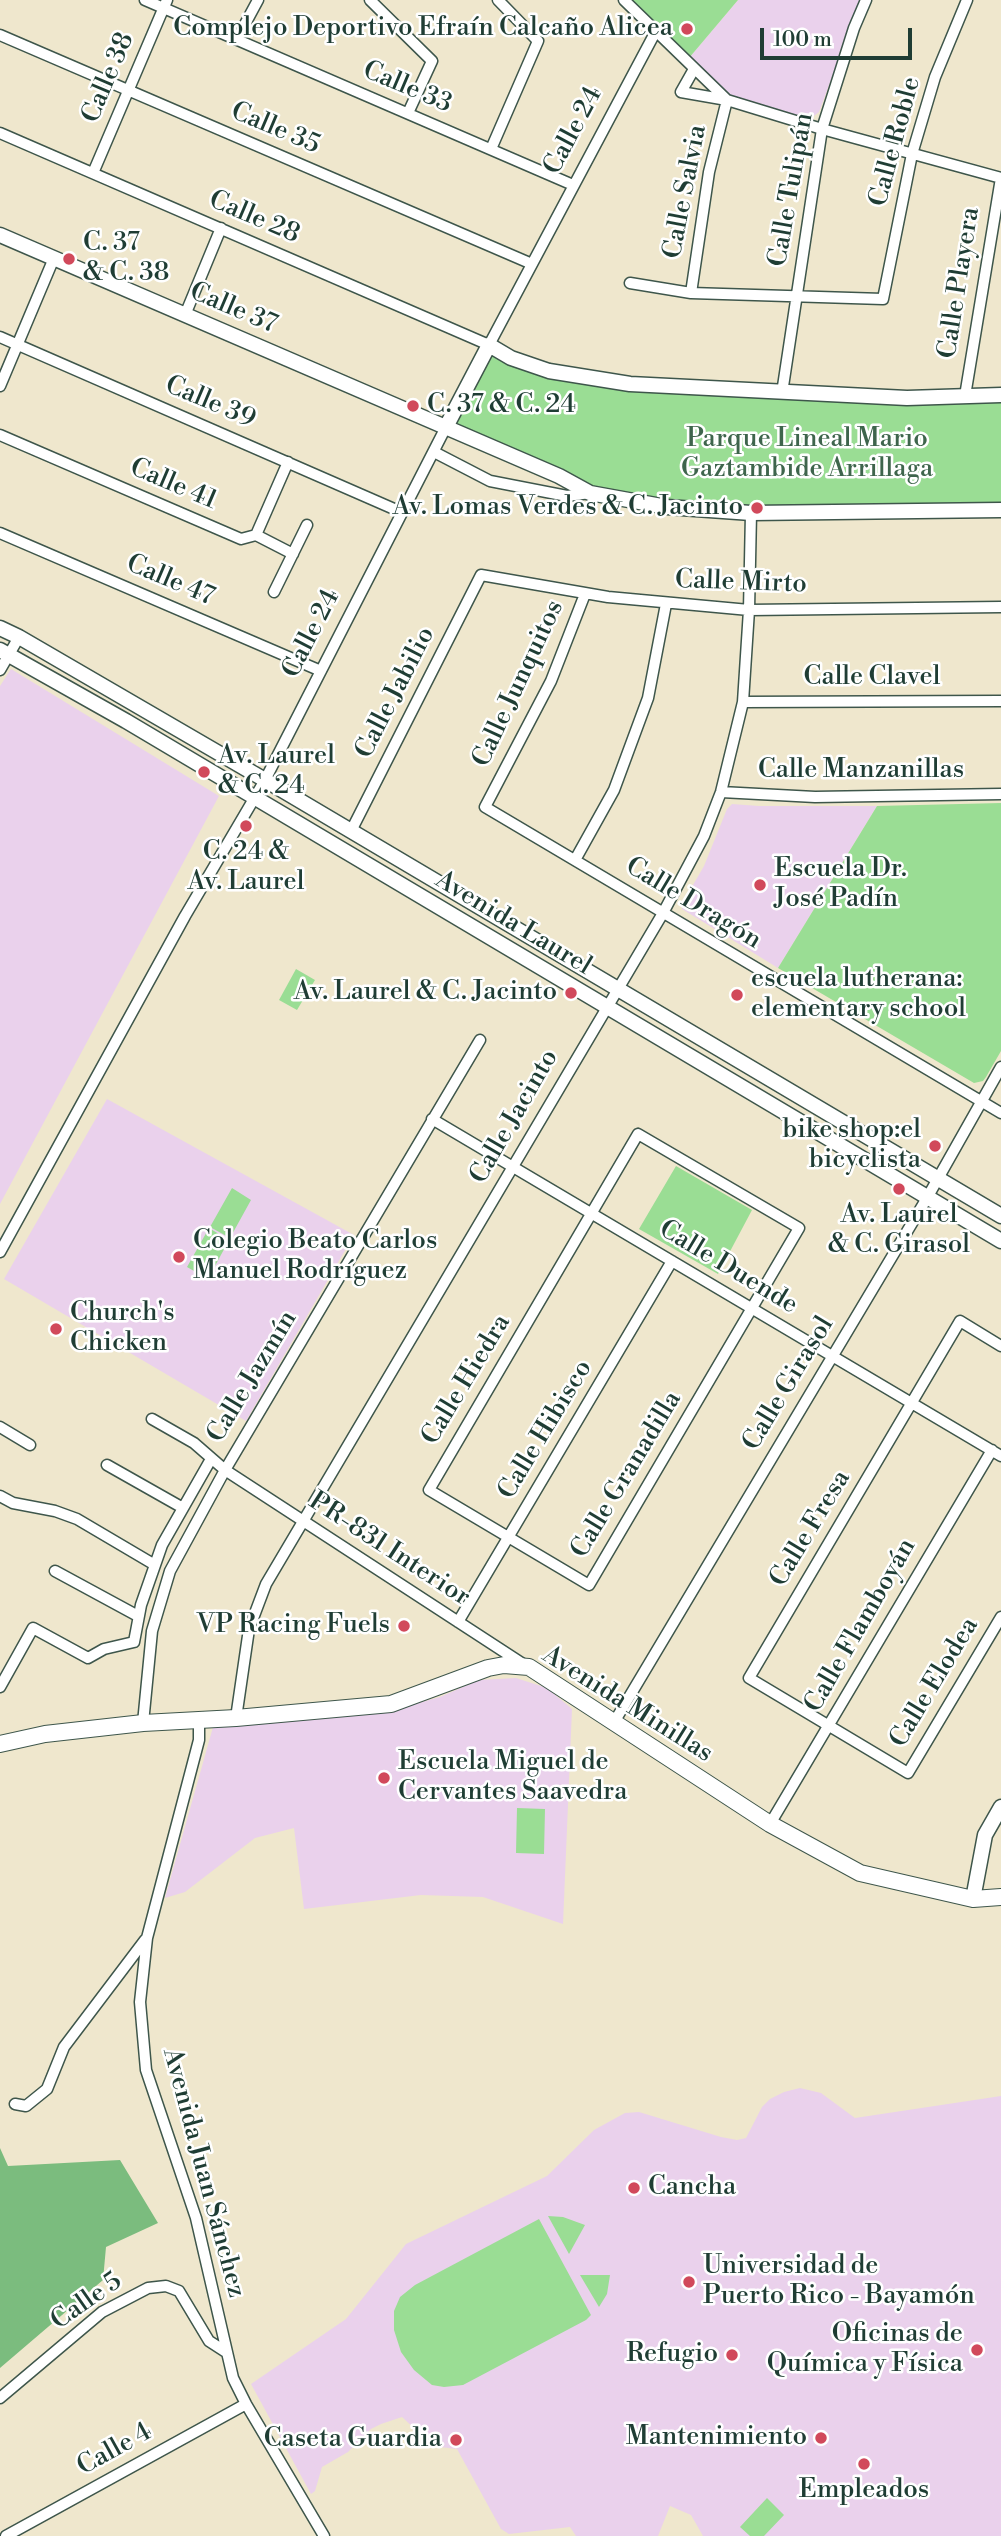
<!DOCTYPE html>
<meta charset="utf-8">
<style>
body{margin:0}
#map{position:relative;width:1001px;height:2536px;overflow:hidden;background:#efe7cd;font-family:"Libre Bodoni",serif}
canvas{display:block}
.scale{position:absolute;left:760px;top:28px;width:152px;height:32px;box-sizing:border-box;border:4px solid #1f3d34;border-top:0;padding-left:9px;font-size:21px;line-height:24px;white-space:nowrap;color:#1f3d34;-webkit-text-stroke:5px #fff;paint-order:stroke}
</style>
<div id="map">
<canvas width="1001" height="2536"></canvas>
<div class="scale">100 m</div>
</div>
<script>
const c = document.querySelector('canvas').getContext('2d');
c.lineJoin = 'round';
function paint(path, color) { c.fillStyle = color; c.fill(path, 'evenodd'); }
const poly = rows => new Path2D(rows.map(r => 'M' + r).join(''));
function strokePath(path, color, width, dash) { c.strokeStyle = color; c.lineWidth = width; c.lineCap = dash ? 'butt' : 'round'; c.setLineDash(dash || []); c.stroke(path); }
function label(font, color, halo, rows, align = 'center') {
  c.font = font + ' "Libre Bodoni",serif'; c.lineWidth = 5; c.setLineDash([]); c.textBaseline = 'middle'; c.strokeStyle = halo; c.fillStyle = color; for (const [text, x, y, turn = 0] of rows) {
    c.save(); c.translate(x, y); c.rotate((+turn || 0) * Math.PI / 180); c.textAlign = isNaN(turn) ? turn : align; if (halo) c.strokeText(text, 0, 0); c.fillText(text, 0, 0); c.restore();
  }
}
const built = poly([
 [738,0,861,0,819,112,810,119,730,95,689,58],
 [11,669,219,796,0,1204,0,686],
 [732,804,759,806,877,806,778,968,682,909,682,904,704,866,727,809],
 [107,1099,354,1235,246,1421,4,1279],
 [516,1678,547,1688,572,1709,563,1924,483,1897,421,1895,304,1909,294,1828,255,1838,185,1892,165,1898,213,1727,386,1712,440,1697,479,1680],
 [800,2088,821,2093,855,2118,1001,2096,1001,2536,703,2536,691,2515,670,2506,658,2536,576,2536,570,2527,509,2534,501,2529,457,2449,440,2447,429,2442,402,2417,381,2424,371,2429,348,2452,322,2467,315,2491,311,2494,251,2384,346,2319,406,2244,547,2176,594,2130,625,2113,639,2112,721,2137,737,2140,746,2138,762,2107,770,2099,784,2092]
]);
const green = poly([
 [631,0,738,0,689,58],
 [489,345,511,358,631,384,1001,395,1001,510,751,513,590,493,446,427],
 [1001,803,1001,1051,986,1077,983,1081,974,1083,778,968,877,806],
 [296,969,315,980,297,1010,279,1000],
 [676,1166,752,1210,718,1274,639,1229],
 [232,1188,251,1200,230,1238,210,1227],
 [209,1228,229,1240,208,1279,187,1267],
 [517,1808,545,1809,544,1854,516,1853],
 [548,2216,563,2217,585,2225,569,2254],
 [539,2219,591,2315,586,2320,463,2385,444,2387,432,2385,414,2370,401,2352,394,2330,394,2311,400,2297,415,2285],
 [580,2275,610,2275,607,2294,599,2307],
 [767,2498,784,2515,764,2536,750,2536,740,2527]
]);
const forest = poly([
 [0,2148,8,2166,120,2160,158,2223,106,2247,103,2280,0,2368]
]);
const minor = poly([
 [145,0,573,185],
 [370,0,432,61,408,113],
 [624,0,727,100],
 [0,35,532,264],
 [237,39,258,0],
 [694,69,681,92,727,100,822,129,1001,178],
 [0,133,489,345,656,31],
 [491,149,538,41,498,0],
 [93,173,167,0],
 [630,283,691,293,883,299,912,154,935,77,967,0],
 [691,293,709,172,727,100],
 [185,315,221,228],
 [0,337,401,512],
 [0,386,54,258],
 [782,393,822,129,854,28,866,0],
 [965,396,1001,178],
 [0,435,241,539,256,535,288,462],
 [434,452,490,481,567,496,590,493],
 [0,533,321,671],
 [256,535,293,554],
 [274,592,307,525],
 [585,594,551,681,485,807,1001,1113],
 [0,670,19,637],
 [743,702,1001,701],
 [721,792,815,797,1001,794],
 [351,831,481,575,608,597,749,610,1001,607],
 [575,860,614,790,648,698,666,604],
 [432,1119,1001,1456],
 [638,1134,799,1228,589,1585,429,1490,638,1134],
 [0,1252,185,916,265,780,446,427],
 [1001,1346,960,1321,749,1678,908,1773,1001,1617],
 [152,1419,194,1443,225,1470,526,1666],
 [0,1427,30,1445],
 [107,1465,183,1508],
 [0,1496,13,1503,55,1511,77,1519,155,1565],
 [55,1571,138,1616],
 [458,1622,672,1261],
 [0,1687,33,1628,88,1658,104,1649,134,1642,141,1605,162,1545,211,1459],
 [236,1718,249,1629,266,1584,663,913,704,836,721,792,743,702,749,610,751,513],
 [199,1719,199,1740,147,1938,140,2002,146,2070,196,2218,233,2378,246,2404,324,2536],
 [143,1723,152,1631,170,1571,225,1470,480,1040],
 [613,1724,927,1198,1001,1067],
 [770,1824,992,1450],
 [15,2104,26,2106,47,2089,64,2047,145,1940],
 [0,2398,102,2312,148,2288,166,2286,179,2291,209,2341,226,2352],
 [6,2536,246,2404]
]);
const tertiary = poly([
 [0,235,559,476,590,493,667,507,751,513,1001,510],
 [446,427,489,345,511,358,549,371,630,384,907,398,1001,395],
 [0,628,19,637,265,780,1001,1216],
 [0,650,126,721,1001,1241],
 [973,1899,985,1835,1001,1807]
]);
const secondary = poly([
 [0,1744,45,1734,143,1723,236,1718,391,1704,488,1668,504,1665,529,1667,770,1824,860,1873,973,1899,1001,1897]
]);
const markers = [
 [687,29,7,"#d1495b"],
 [69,259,7,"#d1495b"],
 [413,406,7,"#d1495b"],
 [757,508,7,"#d1495b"],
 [204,772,7,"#d1495b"],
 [246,826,7,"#d1495b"],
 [760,885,7,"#d1495b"],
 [571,993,7,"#d1495b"],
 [737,995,7,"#d1495b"],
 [935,1146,7,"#d1495b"],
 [899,1189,7,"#d1495b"],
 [179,1257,7,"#d1495b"],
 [56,1329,7,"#d1495b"],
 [404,1626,7,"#d1495b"],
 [384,1778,7,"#d1495b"],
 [634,2188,7,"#d1495b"],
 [689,2282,7,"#d1495b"],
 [977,2350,7,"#d1495b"],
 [732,2355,7,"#d1495b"],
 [821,2438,7,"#d1495b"],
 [456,2440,7,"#d1495b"],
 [864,2464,7,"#d1495b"]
];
const poiNames = [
 ["Complejo Deportivo Efraín Calcaño Alicea",673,29,"right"],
 ["C. 37",83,244],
 ["& C. 38",83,274],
 ["C. 37 & C. 24",427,406],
 ["Av. Lomas Verdes & C. Jacinto",743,508,"right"],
 ["Av. Laurel",218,757],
 ["& C. 24",218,787],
 ["C. 24 &",246,853,"center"],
 ["Av. Laurel",246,883,"center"],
 ["Escuela Dr.",774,870],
 ["José Padín",774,900],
 ["escuela lutherana:",751,980],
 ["elementary school",751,1010],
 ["Av. Laurel & C. Jacinto",557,993,"right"],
 ["bike shop:el",921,1131,"right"],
 ["bicyclista",921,1161,"right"],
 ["Av. Laurel",899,1216,"center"],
 ["& C. Girasol",899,1246,"center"],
 ["Colegio Beato Carlos",193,1242],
 ["Manuel Rodríguez",193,1272],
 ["Church's",70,1314],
 ["Chicken",70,1344],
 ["VP Racing Fuels",390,1626,"right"],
 ["Escuela Miguel de",398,1763],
 ["Cervantes Saavedra",398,1793],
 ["Cancha",648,2188],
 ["Universidad de",703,2267],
 ["Puerto Rico - Bayamón",703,2297],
 ["Oficinas de",963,2335,"right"],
 ["Química y Física",963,2365,"right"],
 ["Refugio",718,2355,"right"],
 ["Mantenimiento",807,2438,"right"],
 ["Caseta Guardia",442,2440,"right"],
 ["Empleados",864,2491,"center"]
];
const streetNames = [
 ["Calle 38",109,78,-67],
 ["Calle 33",407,88,23],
 ["Calle 35",275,129,23],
 ["Calle 24",574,131,-62],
 ["Calle Roble",896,142,-75],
 ["Calle Tulipán",792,190,-80],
 ["Calle Salvia",686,192,-79],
 ["Calle 28",254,218,23],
 ["Calle Playera",960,283,-81],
 ["Calle 37",233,309,23],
 ["Calle 39",210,403,23],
 ["Calle 41",173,485,23],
 ["Calle 47",170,581,23],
 ["Calle Mirto",741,583,2],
 ["Calle 24",312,634,-63],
 ["Calle Clavel",872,678],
 ["Calle Junquitos",519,684,-65],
 ["Calle Jabilio",396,693,-63],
 ["Calle Manzanillas",861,771],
 ["Calle Dragón",693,904,31],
 ["Avenida Laurel",513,924,31],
 ["Calle Jacinto",515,1117,-60],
 ["Calle Duende",728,1268,31],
 ["Calle Jazmín",253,1377,-59],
 ["Calle Hiedra",467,1380,-59],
 ["Calle Girasol",789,1384,-59],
 ["Calle Hibisco",546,1430,-59],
 ["Calle Granadilla",627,1475,-59],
 ["Calle Fresa",811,1529,-59],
 ["PR-831 Interior",389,1550,33],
 ["Calle Flamboyán",861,1626,-60],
 ["Calle Elodea",935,1683,-59],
 ["Avenida Minillas",627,1705,32],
 ["Avenida Juan Sánchez",203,2173,75],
 ["Calle 5",87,2302,-35],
 ["Calle 4",115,2450,-29]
];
const parkNames = [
 ["Parque Lineal Mario",807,440],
 ["Gaztambide Arrillaga",807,470]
];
paint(built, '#ead1ec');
paint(green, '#9add94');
paint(forest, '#7bbc7e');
strokePath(minor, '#3e564b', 13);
strokePath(tertiary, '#3e564b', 17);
strokePath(secondary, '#3e564b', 18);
strokePath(minor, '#fff', 10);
strokePath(tertiary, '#fff', 14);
strokePath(secondary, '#fff', 16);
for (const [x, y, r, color] of markers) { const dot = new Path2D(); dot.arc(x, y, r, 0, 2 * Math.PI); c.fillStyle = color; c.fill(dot); strokePath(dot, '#fff', 2.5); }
label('26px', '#1f3d34', '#fff', poiNames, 'left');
label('26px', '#1f3d34', '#fff', streetNames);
label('26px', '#3e654c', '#fff', parkNames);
</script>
